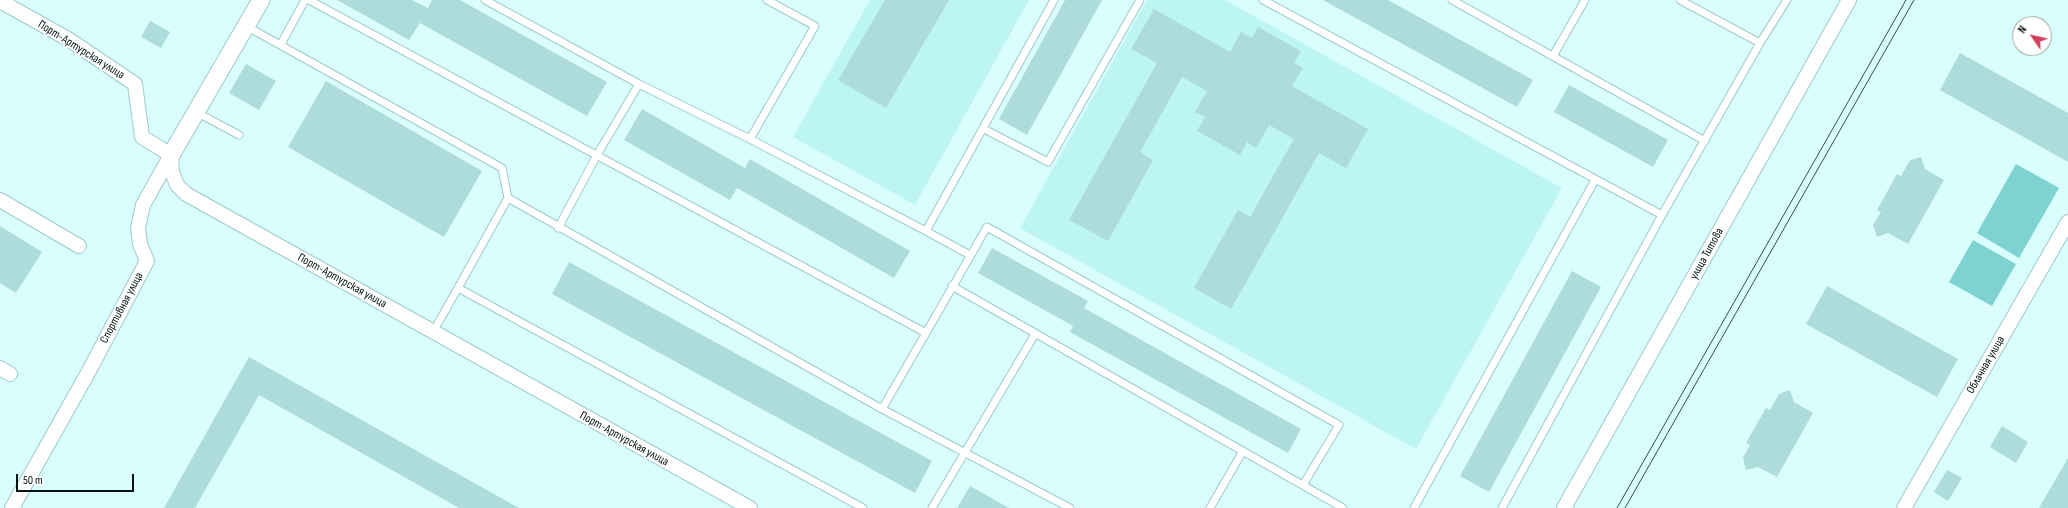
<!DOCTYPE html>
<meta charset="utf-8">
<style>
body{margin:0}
#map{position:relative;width:2068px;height:508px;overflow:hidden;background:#d9fefd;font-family:"Sofia Sans Condensed",sans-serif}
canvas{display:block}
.north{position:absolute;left:2012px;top:16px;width:40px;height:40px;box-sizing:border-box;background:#fff;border:1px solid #9aa0a0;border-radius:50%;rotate:304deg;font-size:11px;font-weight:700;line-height:16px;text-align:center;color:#031212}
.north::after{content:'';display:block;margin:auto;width:14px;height:18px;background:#d1405a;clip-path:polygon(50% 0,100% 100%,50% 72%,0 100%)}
.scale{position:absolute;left:16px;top:474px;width:118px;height:18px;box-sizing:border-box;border:2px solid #031212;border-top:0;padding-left:5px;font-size:12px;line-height:14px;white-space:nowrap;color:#031212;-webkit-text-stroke:3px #fff;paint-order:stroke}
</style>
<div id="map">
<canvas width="2068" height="508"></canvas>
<div class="north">N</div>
<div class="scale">50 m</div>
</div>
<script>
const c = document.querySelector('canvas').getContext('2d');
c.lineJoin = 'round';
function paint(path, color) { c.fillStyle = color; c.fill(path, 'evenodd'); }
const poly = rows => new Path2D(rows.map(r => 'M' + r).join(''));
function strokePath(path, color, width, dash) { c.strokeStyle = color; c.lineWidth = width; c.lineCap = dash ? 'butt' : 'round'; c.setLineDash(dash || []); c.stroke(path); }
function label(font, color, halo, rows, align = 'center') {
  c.font = font + ' "Sofia Sans Condensed",sans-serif'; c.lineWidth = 3.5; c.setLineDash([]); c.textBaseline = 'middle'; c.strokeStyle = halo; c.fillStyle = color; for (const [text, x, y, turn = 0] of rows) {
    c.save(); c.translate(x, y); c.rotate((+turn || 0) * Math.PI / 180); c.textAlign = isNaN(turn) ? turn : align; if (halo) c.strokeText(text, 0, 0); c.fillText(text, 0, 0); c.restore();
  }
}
const built = poly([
 [870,0,1029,0,915,205,793,137],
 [1147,0,1225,0,1562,188,1416,449,1020,228]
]);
const green = poly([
 [2016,164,2059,188,2019,258,1977,233],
 [1973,240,2016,264,1992,306,1949,282]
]);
const building = poly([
 [337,0,412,0,428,8,432,0,460,0,607,82,587,116,420,23,409,40],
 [885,0,949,0,886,108,838,80],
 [1065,0,1102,0,1027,135,999,119],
 [1323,0,1388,0,1533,80,1517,107],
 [1154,9,1230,52,1241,32,1252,38,1258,27,1301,51,1294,63,1303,68,1292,86,1368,129,1346,168,1319,153,1231,309,1194,288,1238,210,1250,217,1294,139,1269,125,1256,148,1247,142,1240,155,1197,131,1205,117,1195,112,1207,91,1182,77,1140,152,1153,160,1108,241,1069,220,1157,63,1131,49],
 [150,21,170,32,161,48,141,37],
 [1960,53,2068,113,2068,162,1940,90],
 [246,64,276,81,259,110,229,93],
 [326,81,482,171,444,237,288,147],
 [1569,85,1668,140,1653,167,1554,112],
 [642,109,745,168,750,159,910,251,894,278,737,188,730,200,624,140],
 [1921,157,1925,169,1944,180,1908,244,1888,233,1877,237,1873,225,1881,212,1877,210,1897,174,1901,176,1910,160],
 [0,226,42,252,16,293,0,283],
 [992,248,1088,301,1084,308,1301,429,1288,453,1070,332,1073,326,978,273],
 [569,262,932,461,915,493,552,294],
 [1572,271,1601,287,1489,492,1460,476],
 [1827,286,1958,359,1937,397,1806,324],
 [249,357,519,508,459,508,259,395,195,508,164,508],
 [1790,390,1794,402,1813,413,1777,477,1758,467,1746,470,1743,458,1750,445,1746,443,1766,408,1770,410,1779,394],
 [2002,426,2028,442,2016,463,1990,447],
 [2068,458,2068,508,2039,508],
 [1947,470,1962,478,1948,501,1934,492],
 [970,486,1009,508,957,508]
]);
const service = poly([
 [309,0,926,333,987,227,1339,425,1303,485],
 [485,0,639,84,750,139,926,231,1054,0],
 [1263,0,1662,215],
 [1452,0,1705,141],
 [246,26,502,168,508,198,458,288,863,508],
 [1760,43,1787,0],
 [281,44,305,0],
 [1553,56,1585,0],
 [196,112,239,135],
 [984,129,1048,162,1140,0],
 [750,139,815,26,767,0],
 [508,198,882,409,1070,508],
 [558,228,597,155,639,84],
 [926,231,970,255],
 [952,286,1343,508],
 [433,332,458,288],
 [882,409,926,333],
 [932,508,1035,334],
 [1210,508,1243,451],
 [1414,508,1595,180],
 [1502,508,1662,215,1760,43,1680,0]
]);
const minor = poly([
 [0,1,68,39,135,84,142,137,171,155],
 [171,155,172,172,177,185,186,194,750,508],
 [0,200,79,246],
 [0,368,10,374],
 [12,508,89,371,147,261,140,244,138,228,143,205,171,155],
 [1564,508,1849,0],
 [1904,508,2068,222]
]);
const tertiary = poly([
 [171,155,261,0]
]);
const tram = poly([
 [1617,508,1906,0],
 [1625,508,1914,0]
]);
const streetNames = [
 ["Порт-Артурская улица",81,50,32],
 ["улица Титова",1707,254,-61],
 ["Порт-Артурская улица",342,281,29],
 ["Спортивная улица",122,308,-62],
 ["Облачная улица",1986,365,-60],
 ["Порт-Артурская улица",624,439,29]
];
paint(built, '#bcf5f4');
paint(green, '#7ed3d2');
paint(building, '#aedcda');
strokePath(service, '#9dcac9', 9);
strokePath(minor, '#9dcac9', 16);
strokePath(tertiary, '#9dcac9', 19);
strokePath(service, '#fff', 7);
strokePath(minor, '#fff', 14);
strokePath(tertiary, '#fff', 17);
strokePath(tram, '#394d4d', 1);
label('12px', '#031212', '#fff', streetNames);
</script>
